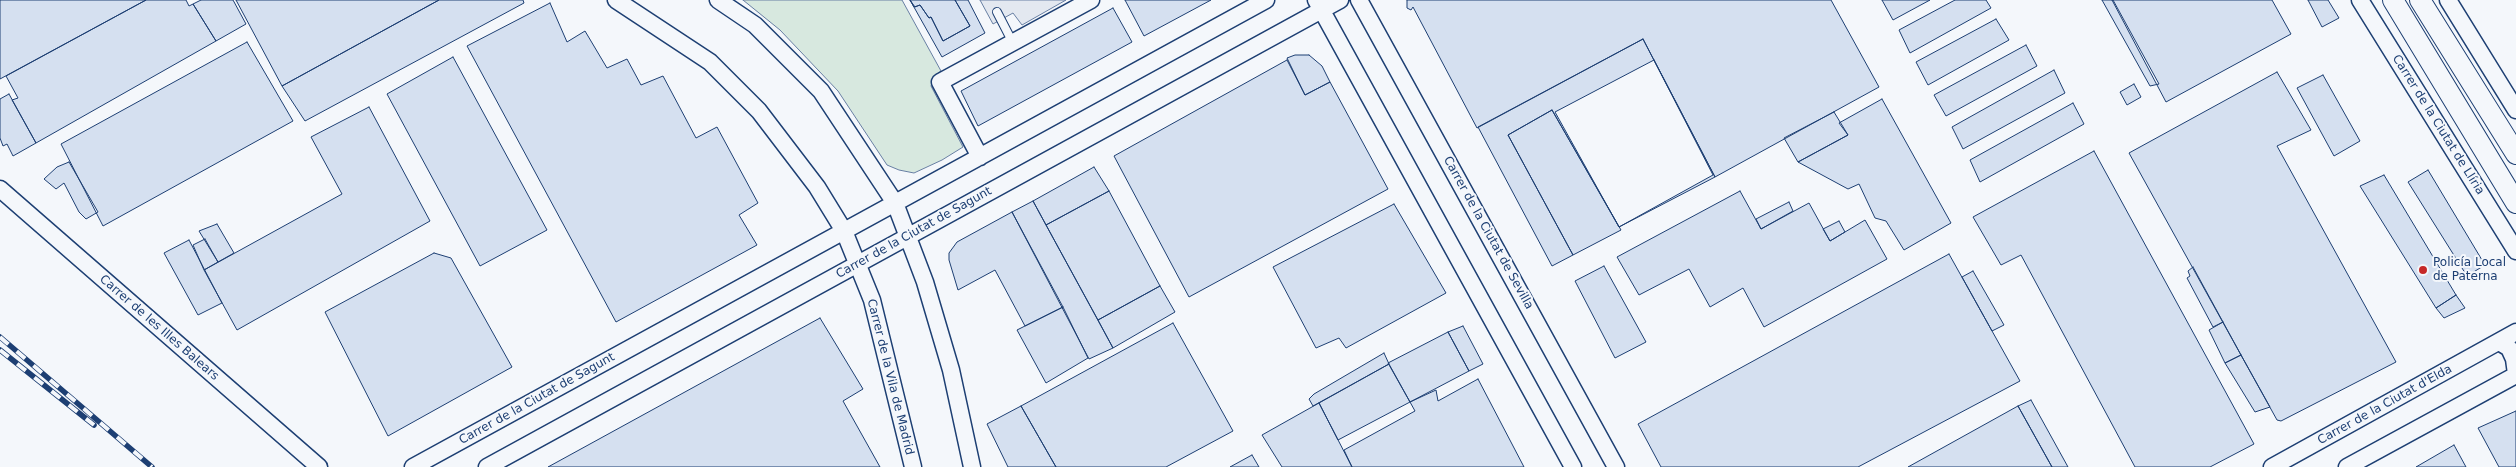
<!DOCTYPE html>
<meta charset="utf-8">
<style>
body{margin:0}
canvas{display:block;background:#f4f7fb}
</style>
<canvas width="2516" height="467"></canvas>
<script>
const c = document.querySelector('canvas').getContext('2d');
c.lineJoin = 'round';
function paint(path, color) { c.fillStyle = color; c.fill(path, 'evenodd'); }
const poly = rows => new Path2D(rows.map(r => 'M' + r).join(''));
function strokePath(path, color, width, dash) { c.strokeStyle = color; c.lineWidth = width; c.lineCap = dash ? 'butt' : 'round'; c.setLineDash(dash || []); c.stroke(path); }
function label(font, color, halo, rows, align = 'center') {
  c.font = font + ' "DejaVu Sans",sans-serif'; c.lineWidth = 4; c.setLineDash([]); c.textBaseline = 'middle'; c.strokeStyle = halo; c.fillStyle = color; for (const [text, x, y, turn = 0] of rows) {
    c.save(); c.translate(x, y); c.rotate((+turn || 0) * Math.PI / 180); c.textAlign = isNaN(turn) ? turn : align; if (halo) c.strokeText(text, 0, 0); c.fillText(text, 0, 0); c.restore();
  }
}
const green = poly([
 [743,0,902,0,941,71,934,76,931,86,963,147,942,160,914,173,899,170,887,165,838,91,780,30,743,0]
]);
const parking = poly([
 [980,0,1066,0,1022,25,1013,13,993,24,980,0]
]);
const building = poly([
 [0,0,146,0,0,79,0,0],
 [146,0,186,0,189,6,193,4,216,41,36,143,12,100,18,98,6,76,146,0],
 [201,0,233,0,246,24,216,41,193,4,201,0],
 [236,0,439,0,282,86,236,0],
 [439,0,523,0,524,3,305,121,282,86,439,0],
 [910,0,955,0,970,26,943,41,931,17,929,18,920,5,914,7,910,0],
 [910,0,915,7,920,5,929,18,931,17,943,41,970,26,955,0,968,0,985,33,942,57,910,0],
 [1125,0,1211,0,1144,36,1125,0],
 [1407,0,1831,0,1879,87,1715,177,1643,39,1477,128,1413,7,1411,10,1407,8,1407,0],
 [1882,0,1930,0,1893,20,1882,0],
 [1955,0,1986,0,1991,8,1910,53,1899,30,1955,0],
 [2102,0,2113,0,2159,84,2150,86,2102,0],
 [2112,0,2272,0,2291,34,2166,102,2112,0],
 [2308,0,2328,0,2339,18,2322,27,2308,0],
 [550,3,567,42,585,31,607,68,627,59,641,85,663,76,696,138,717,127,758,203,739,215,757,245,616,322,467,46,550,3],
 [1113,8,1132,42,978,126,961,91,1113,8],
 [1996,19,2009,40,1928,85,1916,62,1996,19],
 [1643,39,1713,175,1619,227,1552,110,1508,135,1573,255,1552,266,1478,127,1643,39],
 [247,42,293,121,103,226,61,144,247,42],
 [2026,45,2037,66,1946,116,1934,95,2026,45],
 [1309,55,1322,66,1330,82,1305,95,1287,58,1295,55,1309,55],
 [453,57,547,230,480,266,387,94,453,57],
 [1287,60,1305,95,1330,82,1388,189,1189,297,1114,156,1287,60],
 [1654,60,1715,177,1619,227,1555,112,1654,60],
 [2054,70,2065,93,1963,149,1952,127,2054,70],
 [2277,72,2311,130,2277,146,2396,362,2281,421,2277,420,2129,153,2277,72],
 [2323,75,2360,141,2334,156,2297,88,2323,75],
 [2134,84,2141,97,2127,105,2120,92,2134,84],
 [9,94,36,143,13,156,7,144,3,146,0,138,0,99,9,94],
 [1882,99,1951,223,1904,250,1886,221,1875,218,1859,184,1848,189,1798,162,1848,135,1839,123,1882,99],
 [2073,103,2084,124,1980,182,1970,160,2073,103],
 [369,107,430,221,237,330,204,270,342,194,311,137,369,107],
 [1552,110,1621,230,1573,255,1508,135,1552,110],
 [1834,112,1848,135,1798,162,1784,138,1834,112],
 [2094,151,2254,444,2210,467,2135,467,2021,255,2001,265,1973,217,2094,151],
 [69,162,98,212,86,219,79,212,64,183,56,189,44,179,57,167,69,162],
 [1094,167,1109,191,1046,225,1033,201,1094,167],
 [2428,170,2485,265,2467,276,2408,182,2428,170],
 [2384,175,2456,295,2436,308,2360,186,2384,175],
 [1109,191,1160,286,1098,320,1046,225,1109,191],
 [1740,191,1761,229,1809,203,1830,241,1865,220,1887,259,1764,327,1743,288,1710,307,1689,269,1639,295,1617,257,1740,191],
 [1033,201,1113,348,1089,359,1012,212,1033,201],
 [1789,202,1793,211,1761,229,1756,219,1789,202],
 [1394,204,1446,293,1346,348,1339,338,1316,348,1273,267,1394,204],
 [1012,212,1063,307,1025,326,995,270,958,290,949,260,949,253,957,242,1012,212],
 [1839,221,1845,232,1830,241,1823,229,1839,221],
 [217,224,234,253,218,262,199,231,217,224],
 [205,239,218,262,204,270,193,245,205,239],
 [189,240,222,303,198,315,164,253,189,240],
 [434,253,451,258,512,367,388,436,325,312,434,253],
 [1949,254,2020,381,1858,467,1661,467,1638,424,1949,254],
 [1604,266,1646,342,1615,358,1575,281,1604,266],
 [2193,267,2223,322,2213,327,2187,278,2190,276,2188,271,2193,267],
 [1973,271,2004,325,1992,331,1962,277,1973,271],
 [1160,286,1175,312,1113,348,1098,320,1160,286],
 [2456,295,2465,308,2444,318,2436,308,2456,295],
 [1063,307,1088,358,1046,383,1017,330,1063,307],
 [820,318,863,389,843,401,880,467,548,467,820,318],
 [2223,322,2241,355,2225,363,2209,330,2223,322],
 [1173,323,1233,431,1166,467,1056,467,1021,406,1173,323],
 [1463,326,1483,364,1469,371,1448,332,1463,326],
 [1448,332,1469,371,1410,402,1388,363,1448,332],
 [1384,353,1389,364,1313,406,1309,399,1314,394,1384,353],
 [2241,355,2270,407,2255,412,2225,363,2241,355],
 [1389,364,1410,402,1338,440,1319,403,1389,364],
 [1478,379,1524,467,1352,467,1344,450,1415,411,1410,402,1436,390,1438,401,1478,379],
 [2031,400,2068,467,2052,467,2018,406,2031,400],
 [1319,403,1352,467,1282,467,1262,435,1319,403],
 [1021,406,1056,467,1008,467,987,424,1021,406],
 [2018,406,2052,467,1908,467,2018,406],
 [2516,411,2516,467,2499,467,2478,428,2516,411],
 [2454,445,2466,467,2416,467,2454,445],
 [1252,455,1259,467,1230,467,1252,455]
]);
const service = poly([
 [997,12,1013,43]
]);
const minor = poly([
 [616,0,710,62,759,111,817,187,844,231,872,300,913,467],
 [718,0,755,25,821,91,895,203,925,282,951,370,972,467],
 [1316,0,1573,467],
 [1359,0,1616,467],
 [2360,0,2516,251],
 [2448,0,2516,110],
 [980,157,940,82,1091,0],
 [0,189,319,467],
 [2499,342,2509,348,2514,359,2516,374],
 [413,467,1266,0],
 [487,467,1340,0],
 [2272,467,2516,332],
 [2347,467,2516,375]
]);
const tertiary = poly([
 [2393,0,2516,203],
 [2420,0,2516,154]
]);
const rail = poly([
 [0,337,152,467],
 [0,350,94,425]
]);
const markers = [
 [2423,270,5,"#c62828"]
];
const streetNames = [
 ["Carrer de la Ciutat de Llíria",2438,125,58],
 ["Carrer de la Ciutat de Sagunt",914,233,-29],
 ["Carrer de la Ciutat de Sevilla",1488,233,61],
 ["Carrer de les Illes Balears",159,328,41],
 ["Carrer de la Vila de Madrid",890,377,76],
 ["Carrer de la Ciutat de Sagunt",537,399,-29],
 ["Carrer de la Ciutat d'Elda",2385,405,-29]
];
const poiNames = [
 ["Policía Local",2433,263],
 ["de Paterna",2433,277]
];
paint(green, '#d7e8df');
strokePath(green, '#687fa3', 1);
paint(parking, '#e3e8f0');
strokePath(parking, '#687fa3', 1);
paint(building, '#d5e0f0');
strokePath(building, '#1d3f73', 1);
strokePath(service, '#1d3f73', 10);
strokePath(minor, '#1d3f73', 19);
strokePath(tertiary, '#1d3f73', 22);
strokePath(service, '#f4f7fb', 8);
strokePath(minor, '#f4f7fb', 16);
strokePath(tertiary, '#f4f7fb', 20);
strokePath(rail, '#1d3f73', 5.5);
strokePath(rail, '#f4f7fb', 4, [11]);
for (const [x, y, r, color] of markers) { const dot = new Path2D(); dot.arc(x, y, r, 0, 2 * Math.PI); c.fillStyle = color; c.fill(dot); strokePath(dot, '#f4f7fb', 2); }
label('12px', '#1d3f73', '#f4f7fb', streetNames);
label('12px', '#1d3f73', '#f4f7fb', poiNames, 'left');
</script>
